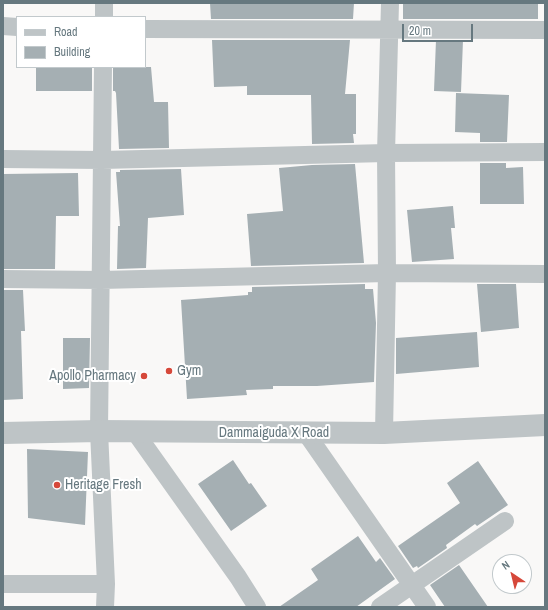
<!DOCTYPE html>
<style>
body{margin:0}
#map{position:relative;width:548px;height:610px;overflow:hidden;background:#f9f8f7;font-family:"Archivo Narrow",sans-serif}
canvas{display:block}
.frame{position:absolute;inset:0;border:4px solid #66787f;pointer-events:none}
.legend{position:absolute;left:16px;top:16px;width:130px;height:52px;box-sizing:border-box;background:#fff;border:1px solid #c2c9cc;margin:0;padding:5px 7px;list-style:none;font-size:12px;color:#66787f}
.legend li{display:flex;align-items:center;gap:8px;height:20px}
.legend b{width:20px;border:1px solid #c2c9cc}
.north{position:absolute;left:492px;top:554px;width:40px;height:40px;box-sizing:border-box;background:#fff;border:1px solid #c2c9cc;border-radius:50%;rotate:325deg;font-size:11px;font-weight:700;line-height:16px;text-align:center;color:#66787f}
.north::after{content:'';display:block;margin:auto;width:14px;height:18px;background:#d6483a;clip-path:polygon(50% 0,100% 100%,50% 72%,0 100%)}
.scale{position:absolute;left:402px;top:24px;width:71px;height:18px;box-sizing:border-box;border:2px solid #66787f;border-top:0;padding-left:5px;font-size:12px;line-height:14px;white-space:nowrap;color:#66787f;-webkit-text-stroke:3px #fff;paint-order:stroke}
</style>
<div id="map">
<canvas width="548" height="610"></canvas>
<div class="frame"></div>
<ul class="legend">
<li><b style="height:5px;background:#bec4c6"></b>Road</li>
<li><b style="height:11px;background:#a5afb3"></b>Building</li>
</ul>
<div class="north">N</div>
<div class="scale">20 m</div>
</div>
<script>
const c = document.querySelector('canvas').getContext('2d');
c.lineJoin = 'round';
function paint(path, color) { c.fillStyle = color; c.fill(path, 'evenodd'); }
const poly = rows => new Path2D(rows.map(r => 'M' + r).join(''));
function strokePath(path, color, width, dash) { c.strokeStyle = color; c.lineWidth = width; c.lineCap = dash ? 'butt' : 'round'; c.setLineDash(dash || []); c.stroke(path); }
function label(font, color, halo, rows, align = 'center') {
  c.font = font + ' "Archivo Narrow",sans-serif'; c.lineWidth = 4; c.setLineDash([]); c.textBaseline = 'middle'; c.strokeStyle = halo; c.fillStyle = color; for (const [text, x, y, turn = 0] of rows) {
    c.save(); c.translate(x, y); c.rotate((+turn || 0) * Math.PI / 180); c.textAlign = isNaN(turn) ? turn : align; if (halo) c.strokeText(text, 0, 0); c.fillText(text, 0, 0); c.restore();
  }
}
const building = poly([
 [210,3,354,3,353,19,211,19],
 [403,3,538,3,538,19,403,19],
 [212,40,350,40,345,94,356,94,356,134,353,134,354,143,312,144,311,95,247,95,247,86,214,87],
 [436,40,463,40,461,92,434,91],
 [36,67,92,67,92,91,36,91],
 [113,67,151,67,154,102,168,102,169,148,119,149,116,93,115,91,113,91],
 [456,93,509,95,507,142,480,142,480,133,455,132],
 [480,163,506,163,506,168,523,167,524,204,480,204],
 [355,164,364,263,251,266,247,214,283,211,279,168,312,165],
 [181,169,184,215,148,218,146,268,117,269,118,226,120,226,116,172,120,172,120,170],
 [78,173,79,216,56,216,55,269,3,269,3,174],
 [453,206,455,228,451,228,454,259,412,262,407,210],
 [365,284,365,289,373,289,376,323,374,382,317,386,273,386,273,389,246,390,247,395,187,399,181,300,248,295,248,292,252,292,252,287],
 [477,284,516,284,519,328,481,332],
 [3,290,23,290,25,331,21,331,23,399,3,400],
 [477,332,479,367,396,374,396,338],
 [63,338,90,338,89,388,63,389],
 [27,449,88,452,85,525,28,518],
 [233,460,249,484,251,483,267,506,231,531,198,484],
 [478,461,508,505,477,526,475,524,446,545,447,548,418,568,417,566,413,568,398,546,460,503,447,483],
 [358,536,376,562,380,558,395,579,356,607,279,607,318,580,311,569],
 [459,565,488,607,445,607,430,585]
]);
const minor = poly([
 [104,17,104,3],
 [3,26,17,27],
 [145,29,545,30],
 [103,67,99,431,106,584,105,607],
 [3,159,102,160,386,153,545,152],
 [3,279,101,280,387,273,545,274],
 [135,432,238,577,257,607],
 [306,433,427,607],
 [384,433,387,273,386,153,390,3],
 [3,584,106,584],
 [380,607,505,521]
]);
const tertiary = poly([
 [3,433,99,431,384,433,545,425]
]);
const markers = [
 [169,371,4,"#d6483a"],
 [144,376,4,"#d6483a"],
 [57,485,4,"#d6483a"]
];
const poiNames = [
 ["Gym",177,371],
 ["Apollo Pharmacy",136,376,"right"],
 ["Heritage Fresh",65,485]
];
const streetNames = [
 ["Dammaiguda X Road",274,433]
];
paint(building, '#a5afb3');
strokePath(minor, '#bec4c6', 18);
strokePath(tertiary, '#bec4c6', 22);
for (const [x, y, r, color] of markers) { const dot = new Path2D(); dot.arc(x, y, r, 0, 2 * Math.PI); c.fillStyle = color; c.fill(dot); strokePath(dot, '#fff', 1.5); }
label('14px', '#66787f', '#fff', poiNames, 'left');
label('14px', '#66787f', '#fff', streetNames);
</script>
